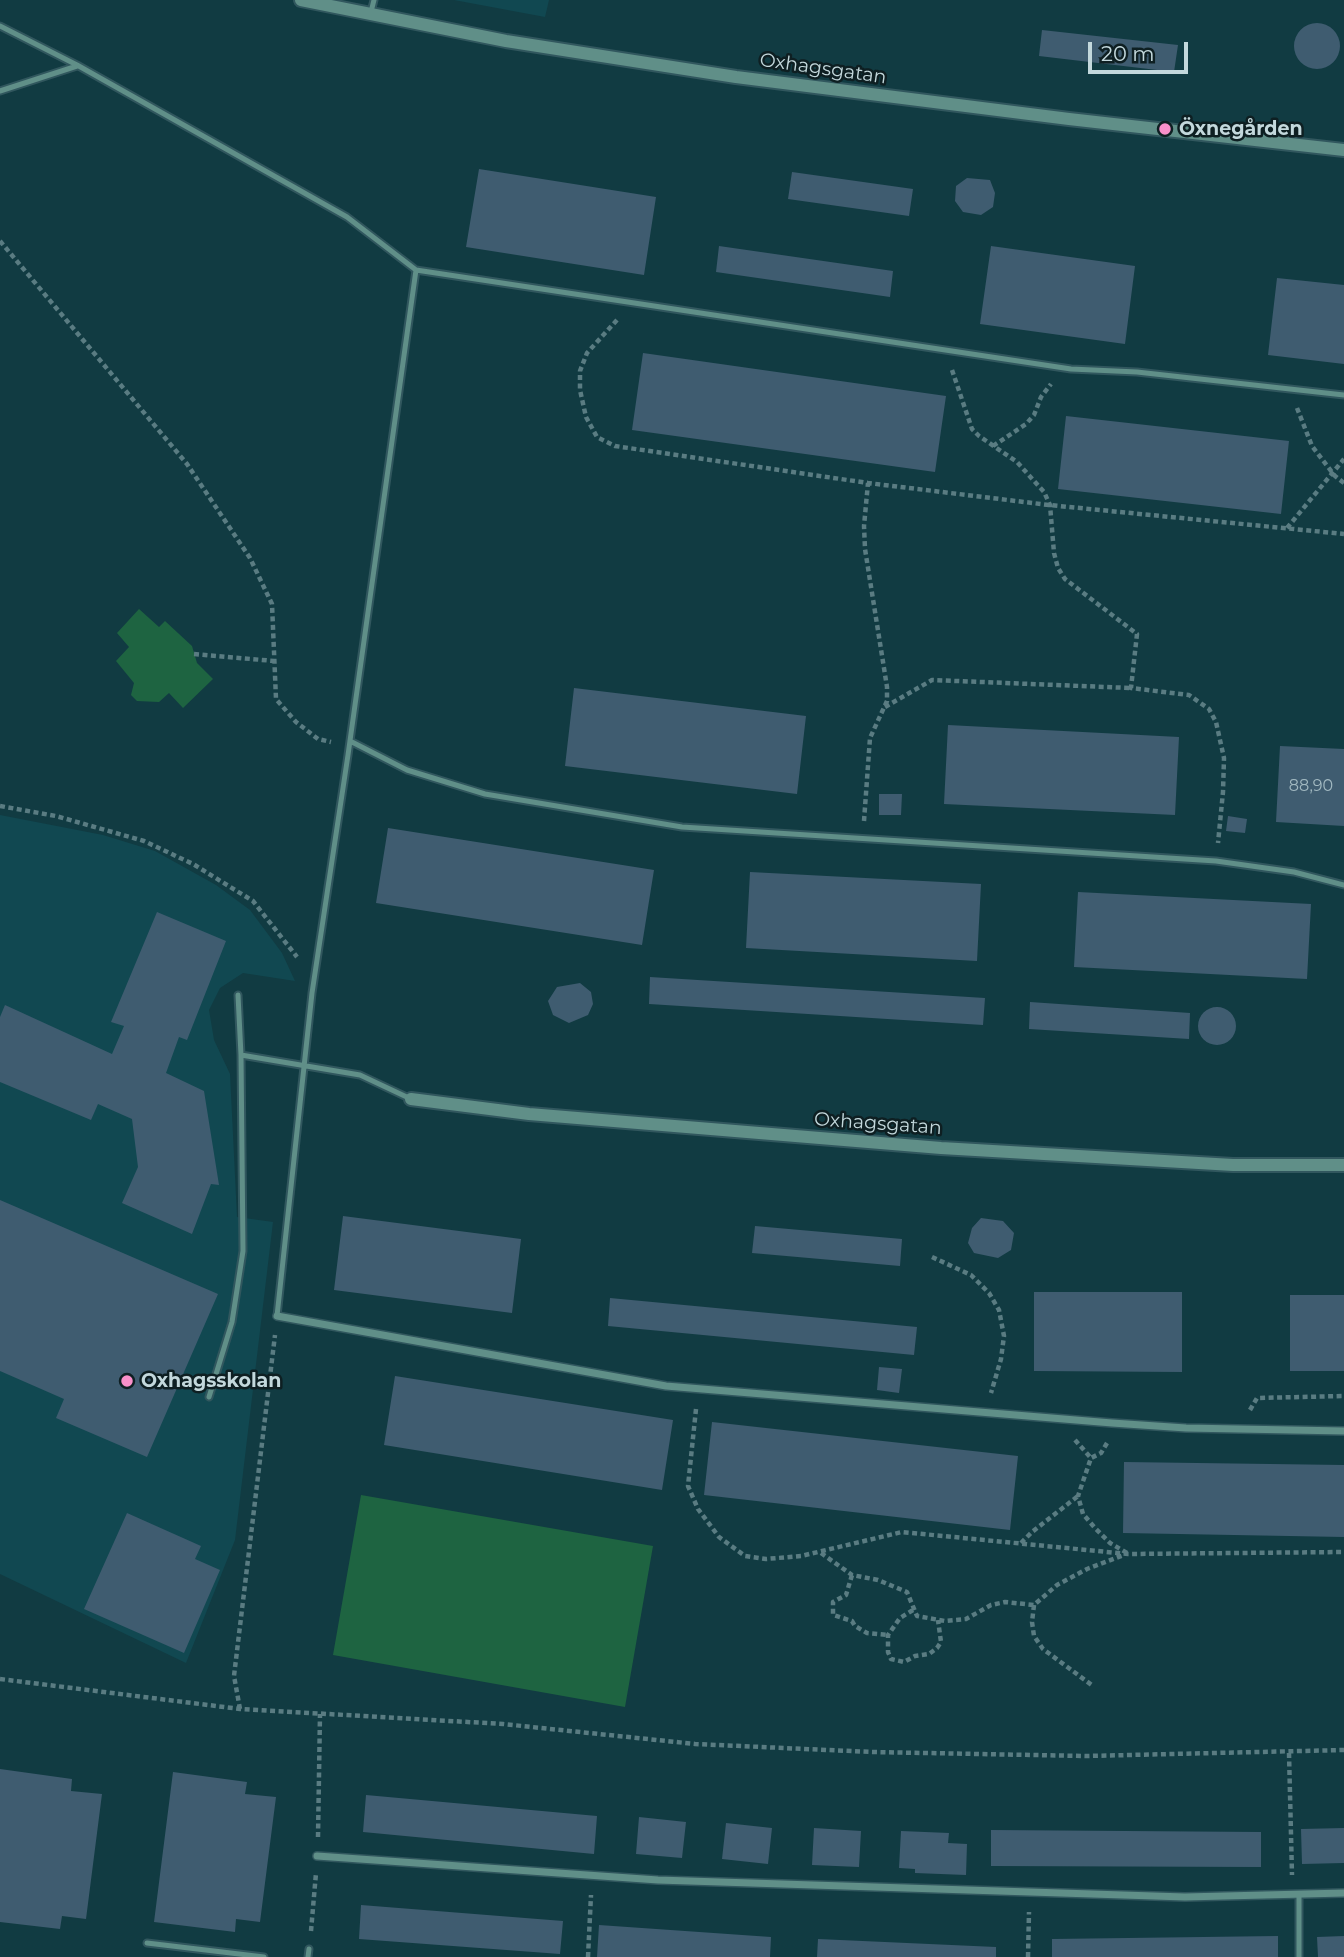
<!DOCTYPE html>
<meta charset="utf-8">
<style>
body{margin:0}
#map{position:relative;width:1344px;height:1957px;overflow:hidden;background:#113b42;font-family:Montserrat,sans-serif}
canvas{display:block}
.scale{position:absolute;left:1088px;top:42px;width:100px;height:32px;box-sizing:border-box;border:4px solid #c3d8dc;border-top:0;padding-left:9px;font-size:21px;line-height:24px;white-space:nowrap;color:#c3d8dc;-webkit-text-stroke:5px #0e1f22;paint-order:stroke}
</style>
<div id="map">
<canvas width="1344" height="1957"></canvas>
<div class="scale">20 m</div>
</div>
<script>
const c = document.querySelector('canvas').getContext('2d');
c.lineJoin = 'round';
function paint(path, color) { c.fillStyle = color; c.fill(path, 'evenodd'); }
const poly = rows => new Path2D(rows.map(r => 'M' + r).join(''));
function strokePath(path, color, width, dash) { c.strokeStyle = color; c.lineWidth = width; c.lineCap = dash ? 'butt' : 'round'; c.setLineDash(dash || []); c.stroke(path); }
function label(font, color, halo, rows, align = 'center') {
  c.font = font + ' Montserrat,sans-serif'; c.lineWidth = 5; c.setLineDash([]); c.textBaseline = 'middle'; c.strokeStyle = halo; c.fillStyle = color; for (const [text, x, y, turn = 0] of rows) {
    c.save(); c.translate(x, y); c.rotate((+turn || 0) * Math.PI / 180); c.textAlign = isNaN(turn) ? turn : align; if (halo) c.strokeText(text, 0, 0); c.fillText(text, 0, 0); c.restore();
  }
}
const built = poly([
 [454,0,549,0,545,17],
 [0,815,103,835,155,851,216,885,250,910,282,953,295,981,243,973,220,988,209,1010,214,1040,230,1074,237,1217,273,1222,235,1540,186,1663,0,1574]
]);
const green = poly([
 [139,609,159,627,165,621,192,646,197,663,213,679,183,708,169,693,159,702,137,701,131,695,134,683,116,661,129,647,117,633],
 [361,1495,653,1546,625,1707,333,1655]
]);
const building = poly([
 '1294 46a23 23 0 1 1 46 0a23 23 0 1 1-46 0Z',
 [1042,30,1178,45,1174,72,1039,56],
 [479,169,656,197,644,275,466,247],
 [792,172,913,189,909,216,788,199],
 [967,178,990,180,995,193,993,207,981,215,963,212,955,201,956,186],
 [719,246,893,271,890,297,716,272],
 [991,246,1135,266,1125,344,980,324],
 [1277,278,1344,285,1344,364,1268,355],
 [643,353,946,396,935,472,632,430],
 [1066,416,1289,441,1281,514,1058,489],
 [574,688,806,716,797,794,565,766],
 [948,725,1179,737,1175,815,944,804],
 [1280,746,1344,749,1344,826,1276,822],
 [879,794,902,794,901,815,879,815],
 [1228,816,1247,819,1245,833,1226,831],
 [388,828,654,870,642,945,376,903],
 [750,872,981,884,977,961,746,948],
 [1078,892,1311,904,1307,979,1074,967],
 [157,912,226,941,187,1040,179,1037,166,1073,204,1091,219,1185,211,1184,192,1234,122,1203,138,1167,132,1119,98,1104,91,1120,0,1082,0,1017,5,1005,112,1054,124,1026,111,1022],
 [650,977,985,998,983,1025,649,1004],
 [580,983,591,992,593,1004,588,1015,569,1023,553,1015,548,1001,557,987],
 [1030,1002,1190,1013,1189,1039,1029,1029],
 '1198 1026a19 19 0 1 1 38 0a19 19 0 1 1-38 0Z',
 [0,1200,218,1294,147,1457,56,1418,64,1399,0,1371],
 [343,1216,521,1239,512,1313,334,1290],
 [981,1218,1003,1221,1014,1233,1011,1250,998,1258,974,1253,968,1243,972,1228],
 [755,1226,902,1239,900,1266,752,1253],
 [1034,1292,1182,1292,1182,1372,1034,1371],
 [1290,1295,1344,1295,1344,1371,1290,1371],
 [610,1298,917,1327,914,1355,608,1326],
 [879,1367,902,1369,899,1393,877,1390],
 [395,1376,673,1420,662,1490,384,1445],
 [712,1422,1018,1456,1010,1530,704,1495],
 [1124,1462,1344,1465,1344,1537,1123,1533],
 [127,1513,201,1546,195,1559,220,1570,184,1653,84,1609],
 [0,1769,72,1779,71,1791,102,1794,86,1919,62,1916,60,1929,0,1922],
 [173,1772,247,1782,245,1794,276,1797,260,1922,236,1919,235,1932,154,1922],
 [366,1795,597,1816,594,1854,363,1832],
 [639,1817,686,1822,682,1858,636,1854],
 [726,1823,772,1828,768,1864,722,1859],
 [814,1828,861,1831,859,1867,812,1865],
 [1344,1828,1344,1863,1302,1864,1301,1829],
 [991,1830,1261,1832,1261,1867,991,1866],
 [901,1831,949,1833,948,1843,967,1844,966,1875,915,1873,915,1869,899,1868],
 [361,1905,563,1921,560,1954,359,1939],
 [599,1925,771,1937,770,1957,597,1957],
 [1278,1936,1278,1957,1052,1957,1052,1939],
 [1344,1936,1344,1957,1318,1957,1317,1937],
 [818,1939,996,1947,996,1957,817,1957]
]);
const path = poly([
 [0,241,187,464,250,558,272,604,276,699,296,722,318,739,331,742],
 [617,320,587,353,580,371,580,390,586,417,597,437,615,446,868,483,1049,505,1344,534],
 [952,370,972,429,979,436,1017,462,1044,492,1050,505,1054,553,1058,568,1065,579,1137,634,1131,688,1189,695,1209,709,1216,722,1224,758,1223,792,1218,843],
 [1297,408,1312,446,1335,476,1344,483],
 [993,446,1026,424,1034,415,1041,397,1051,384],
 [1287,528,1344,459],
 [194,654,274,661],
 [885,707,932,680,1131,688],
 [0,806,56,816,144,841,193,864,253,901,297,957],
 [864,821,870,738,887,701,887,687,865,549,864,526,868,483],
 [932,1257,971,1275,989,1293,999,1310,1004,1336,1001,1359,991,1393],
 [696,1409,688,1486,698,1509,719,1537,745,1556,766,1559,801,1556,902,1532,1128,1554,1344,1552],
 [1250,1410,1257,1398,1344,1396],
 [1075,1440,1091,1458],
 [1107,1443,1101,1453,1091,1458,1078,1496,1083,1514,1095,1528,1110,1543,1127,1553],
 [1021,1543,1032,1532,1078,1496],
 [821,1553,852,1575,878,1580,907,1592,917,1616,945,1621,966,1619,991,1605,1005,1602,1034,1605,1057,1585,1087,1569,1124,1555],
 [852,1575,846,1595,833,1602,833,1615,852,1621,855,1626,867,1633,888,1635],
 [1034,1605,1032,1622,1034,1636,1043,1649,1093,1686],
 [913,1610,900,1618,888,1635,888,1652,891,1659,904,1662,915,1656,929,1654,937,1648,941,1642,938,1620],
 [0,1679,240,1709,503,1724,695,1744,872,1752,1086,1756,1344,1750],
 [240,1709,234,1676,275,1335],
 [1289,1753,1292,1875],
 [318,1837,320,1714],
 [311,1931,316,1873],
 [588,1957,591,1895],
 [1028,1957,1029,1912]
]);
const service = poly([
 [371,12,374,0],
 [0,26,77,65,347,217,416,270,1071,369,1137,372,1344,395],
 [0,91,77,66],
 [350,741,407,770,485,794,682,827,1216,861,1294,872,1344,885],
 [238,995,241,1055],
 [277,1316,312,993,348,755,416,270],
 [209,1397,232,1322,243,1251,241,1055,360,1075,411,1099],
 [1299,1895,1299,1957],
 [147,1943,264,1957],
 [308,1957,309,1949]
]);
const minor = poly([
 [277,1316,666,1386,1112,1423,1186,1428,1344,1431],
 [317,1856,658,1880,1185,1897,1344,1893]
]);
const tertiary = poly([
 [301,0,506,41,736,77,1069,119,1344,150],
 [411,1099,529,1114,941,1148,1233,1165,1344,1165]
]);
const markers = [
 [1165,129,7,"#f990ca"],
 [127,1381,7,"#f990ca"]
];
const numberNames = [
 ["88,90",1311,786]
];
const streetNames = [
 ["Oxhagsgatan",823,69,8],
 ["Oxhagsgatan",878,1124,4]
];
const poiNames = [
 ["Öxnegården",1179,129],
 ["Oxhagsskolan",141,1381]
];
paint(built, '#114851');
paint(green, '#1e6441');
paint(building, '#3f5c70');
strokePath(service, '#31575e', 9);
strokePath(minor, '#31575e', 10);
strokePath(tertiary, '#31575e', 16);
strokePath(path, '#5a7c82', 4.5, [5, 3.5]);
strokePath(service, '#608f88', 5);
strokePath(minor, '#608f88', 7);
strokePath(tertiary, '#608f88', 12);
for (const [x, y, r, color] of markers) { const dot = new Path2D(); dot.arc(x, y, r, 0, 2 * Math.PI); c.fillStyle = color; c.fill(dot); strokePath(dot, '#0e1f22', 2.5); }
label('16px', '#a2b9c1', null, numberNames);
label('19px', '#c3d8dc', '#0e1f22', streetNames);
label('bold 19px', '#c3d8dc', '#0e1f22', poiNames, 'left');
</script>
